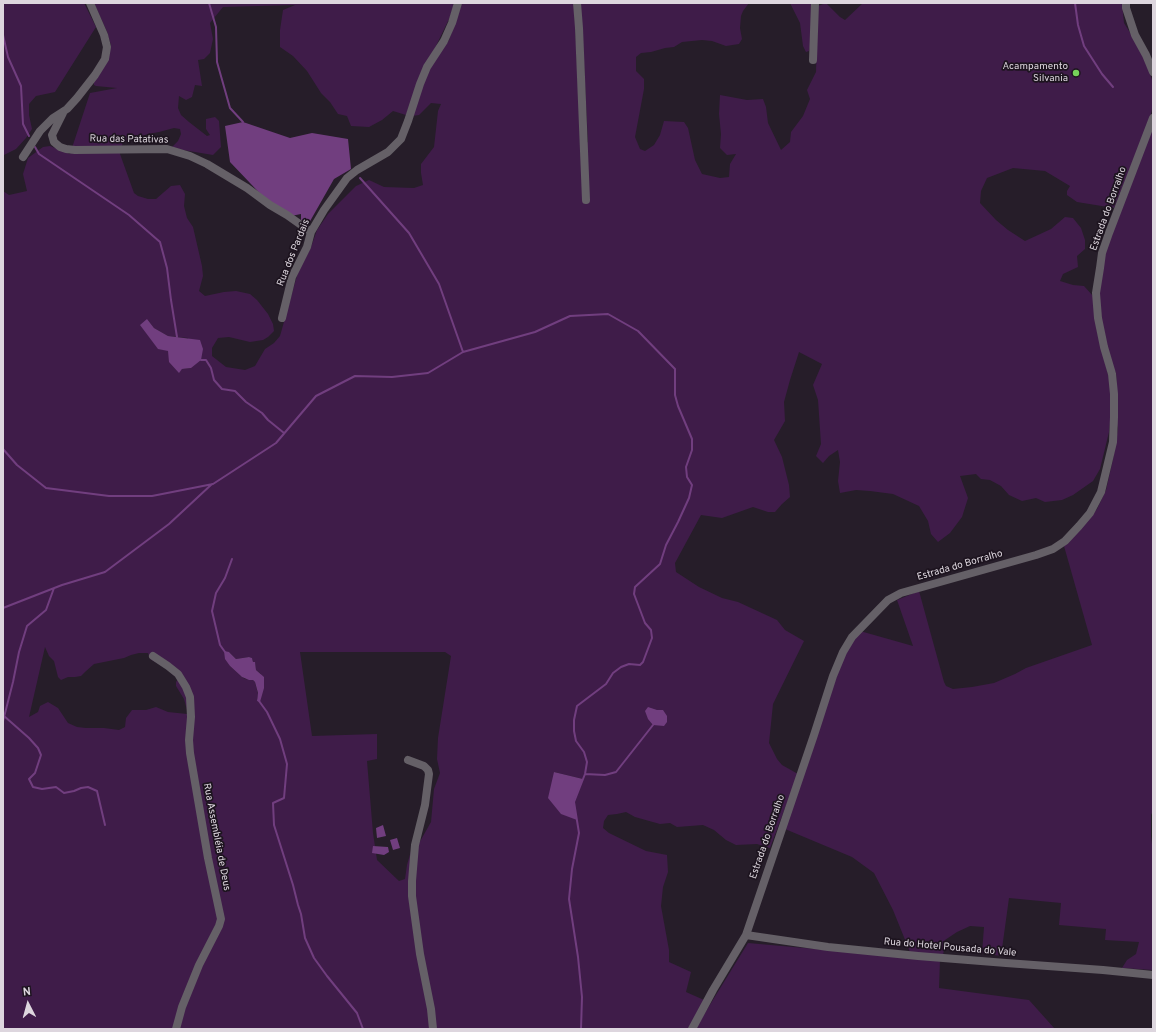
<!DOCTYPE html>
<meta charset="utf-8">
<style>
body{margin:0}
#map{position:relative;width:1156px;height:1032px;overflow:hidden;background:#261d29;font-family:Overpass,sans-serif}
canvas{display:block}
.frame{position:absolute;inset:0;border:4px solid #ddd6de;pointer-events:none}
.north{position:absolute;left:8px;top:984px;width:40px;height:40px;-webkit-text-stroke:3px #1d141f;paint-order:stroke;rotate:354deg;font-size:11px;font-weight:700;line-height:16px;text-align:center;color:#ddd6de}
.north::after{content:'';display:block;margin:auto;width:14px;height:18px;background:#ddd6de;clip-path:polygon(50% 0,100% 100%,50% 72%,0 100%)}
</style>
<div id="map">
<canvas width="1156" height="1032"></canvas>
<div class="frame"></div>
<div class="north">N</div>
</div>
<script>
const c = document.querySelector('canvas').getContext('2d');
c.lineJoin = 'round';
function paint(path, color) { c.fillStyle = color; c.fill(path, 'evenodd'); }
const poly = rows => new Path2D(rows.map(r => 'M' + r).join(''));
function strokePath(path, color, width, dash) { c.strokeStyle = color; c.lineWidth = width; c.lineCap = dash ? 'butt' : 'round'; c.setLineDash(dash || []); c.stroke(path); }
function label(font, color, halo, rows, align = 'center') {
  c.font = font + ' Overpass,sans-serif'; c.lineWidth = 3.5; c.setLineDash([]); c.textBaseline = 'middle'; c.strokeStyle = halo; c.fillStyle = color; for (const [text, x, y, turn = 0] of rows) {
    c.save(); c.translate(x, y); c.rotate((+turn || 0) * Math.PI / 180); c.textAlign = isNaN(turn) ? turn : align; if (halo) c.strokeText(text, 0, 0); c.fillText(text, 0, 0); c.restore();
  }
}
const green = poly([
 [3,3,84,3,96,27,55,92,36,96,29,104,29,115,32,129,26,138,16,149,4,155,3,157],
 [94,3,454,3,450,17,419,81,406,115,393,111,382,120,369,127,351,126,347,116,338,114,330,102,321,93,307,71,293,56,280,47,280,30,283,10,295,5,223,7,210,23,213,39,210,53,204,59,198,60,202,86,195,85,192,97,186,100,179,96,178,108,181,115,189,122,207,136,210,135,206,129,206,119,215,117,219,121,221,147,213,155,171,148,178,141,181,134,180,129,174,128,159,132,148,134,123,142,120,154,134,193,138,196,148,199,156,199,171,186,180,185,185,194,184,206,187,218,193,227,202,266,203,276,199,291,205,296,224,292,236,291,250,294,257,300,268,314,273,324,274,331,268,337,263,340,250,342,229,337,218,338,212,348,212,356,226,367,245,370,255,366,265,349,274,343,280,336,298,272,311,247,317,230,328,214,356,186,369,180,384,187,414,188,423,185,421,173,421,164,434,147,438,111,441,104,431,103,419,115,412,116,428,70,449,40,462,3,574,3,581,146,588,142,582,25,580,3,749,3,743,11,741,16,740,28,742,39,739,44,726,46,712,41,702,40,682,42,674,47,665,48,651,52,641,53,636,57,636,71,644,79,644,89,635,137,640,149,645,151,654,145,660,135,664,121,684,122,688,128,695,160,702,174,720,178,729,177,730,164,736,154,727,155,720,148,721,134,719,114,720,95,747,100,763,99,766,107,768,123,781,150,790,142,791,132,803,116,810,99,807,90,816,72,818,6,826,3,840,17,845,20,863,3,1122,3,1124,23,1134,39,1147,65,1152,80,1153,105,1150,118,1144,134,1114,208,1077,202,1067,195,1067,191,1070,186,1045,171,1013,168,987,178,981,191,980,203,996,220,1008,230,1025,241,1051,229,1065,217,1073,218,1081,228,1085,240,1085,249,1077,256,1078,267,1063,274,1060,281,1073,285,1084,286,1093,296,1097,331,1110,382,1111,414,1109,432,1100,469,1093,481,1073,495,1062,500,1045,502,1036,498,1022,501,1009,495,1001,486,990,480,981,479,976,474,960,476,968,498,962,517,950,533,938,542,931,534,928,521,919,506,893,494,870,491,856,490,840,493,838,481,840,462,838,450,829,456,823,463,816,456,821,444,818,400,813,385,822,364,799,352,790,380,784,402,785,421,774,440,782,457,789,485,790,497,782,504,775,512,768,512,753,507,722,518,701,515,675,563,676,572,699,587,722,598,738,602,777,620,785,630,804,641,773,704,769,743,777,759,782,765,798,774,770,848,757,844,736,845,726,840,714,830,703,825,677,827,670,823,660,824,635,817,626,812,617,814,608,815,604,821,603,828,609,833,646,851,667,855,668,872,663,887,661,906,669,950,669,962,691,972,686,992,704,1000,690,1029,3,1029,3,191,9,195,27,191,23,174,28,158,43,147,50,146,70,154,90,93,117,88,96,86,94,85,94,81,109,55,111,45,108,36,108,34],
 [147,319,154,328,168,336,188,338,191,368,182,369,179,372,168,351],
 [45,647,49,656,54,661,58,677,61,680,68,677,75,677,81,676,85,672,94,664,124,658,131,655,139,653,148,653,150,659,164,667,178,679,176,682,176,686,184,699,187,710,187,714,168,712,156,707,146,710,132,710,126,718,125,727,119,730,104,728,86,728,77,727,68,723,58,708,48,702,40,706,38,712,29,717],
 [229,652,236,659,249,657,252,658,253,662,255,663,256,670,261,674,260,701,257,699,258,694,255,682,253,680,245,679,242,677,230,666,229,663],
 [300,652,445,652,451,656,438,738,437,759,440,773,434,789,431,822,418,845,411,851,407,865,405,879,399,881,377,860,373,833,367,761,377,759,377,734,312,736],
 [554,772,583,779,574,802,576,820],
 [790,3,811,3,811,43,809,51,806,52,803,46,800,23],
 [1153,125,1153,811,1151,815,1151,836,1152,844,1153,844,1153,970,1122,968,1127,960,1136,954,1139,942,1105,940,1106,929,1059,925,1061,903,1009,898,1001,956,982,953,984,927,970,926,957,932,945,940,943,956,910,952,893,910,874,873,852,857,785,829,839,669,848,649,860,631,913,646,897,600,919,591,944,682,946,686,953,689,972,687,994,683,1015,674,1026,668,1092,645,1064,546,1082,527,1097,509,1106,490,1113,459,1118,428,1117,425,1117,388,1116,373,1113,367,1103,334,1099,295,1106,247],
 [748,943,940,960,939,988,1029,1000,1055,1029,695,1029]
]);
const water = poly([
 [243,122,290,138,312,133,348,139,351,169,334,179,309,223,301,220,301,214,291,216,270,204,230,162,225,126],
 [147,319,154,328,168,336,200,340,203,349,201,360,191,368,182,369,179,373,169,362,168,351,158,349,140,325],
 [224,651,229,652,236,659,249,657,252,658,253,662,255,662,256,670,264,677,264,688,260,702,257,701,258,693,255,682,253,680,249,680,242,677,230,666,225,659],
 [648,707,657,710,663,710,667,716,667,722,664,726,653,725,648,719,645,711],
 [554,772,583,779,574,801,577,820,561,814,548,798],
 [383,825,386,836,377,838,376,828],
 [397,838,400,848,393,850,390,840],
 [373,846,388,847,389,852,384,855,372,853]
]);
const stream = poly([
 [209,3,216,27,217,62,230,108,243,122],
 [1075,3,1078,25,1084,46,1102,74,1113,87],
 [3,35,8,57,21,86,23,124,29,136],
 [35,147,39,154,129,215,160,242,167,268,171,300,177,337],
 [360,178,409,233,439,284,463,352],
 [201,360,206,360,211,368,214,380,222,389,235,391,246,402,262,413,268,420,284,433],
 [3,449,17,465,46,488,109,496,152,496,213,484,276,443,316,396,355,376,392,377,428,373,463,352,535,332,570,316,608,314,638,331,675,369,675,395,678,406,692,439,692,450,686,467,687,477,692,485,689,498,678,522,666,545,660,564,635,587,634,594,645,623,651,630,652,638,643,662,640,665,629,664,621,667,613,673,606,684,577,706,574,720,574,731,576,741,584,752,587,762,585,774,574,802,579,833,572,869,569,899,578,957,582,997,581,1029],
 [3,608,62,585,105,572,169,524,212,484],
 [225,652,220,645,212,611,216,593,225,578,232,559],
 [259,701,267,712,280,739,287,764,284,798,273,803,274,825,293,885,298,905,301,914,305,938,314,958,327,976,357,1013,363,1029],
 [4,716,29,738,38,748,41,755,35,773,29,779,33,787,42,789,56,787,64,793,74,791,81,788,88,787,97,791,105,825],
 [3,721,13,682,19,652,27,626,46,610,54,588],
 [585,774,605,775,616,772,653,725]
]);
const minor = poly([
 [577,3,579,28,586,200],
 [1126,3,1126,8,1135,35,1146,55,1153,72],
 [813,60,815,3],
 [63,113,52,135,54,142,60,147,66,149,75,150,167,149,190,156,207,164,247,188,270,205,287,215,311,232],
 [23,157,40,131,53,118,67,109,77,98,95,75,105,59,107,47,104,35,90,3],
 [282,318,292,277,307,247,311,232,324,210,347,178,357,170,388,152,401,139,408,121,420,84,427,67,444,41,452,23,458,3],
 [153,656,168,666,178,674,186,687,190,697,191,717,189,740,190,753,208,858,221,919,219,926,199,965,182,1007,176,1029],
 [408,760,424,766,428,770,429,774,425,805,415,845,412,881,412,896,420,954,431,1009,433,1029],
 [746,935,828,947,918,956,1006,963,1103,970,1153,975],
 [692,1029,713,990,746,935,814,735,833,676,843,652,852,637,888,600,901,593,1036,555,1053,549,1065,541,1079,526,1090,513,1101,492,1113,442,1114,417,1114,394,1112,374,1104,347,1098,318,1096,293,1100,268,1102,253,1109,233,1153,118]
]);
const markers = [
 [1076,73,4,"#76d25a"]
];
const poiNames = [
 ["Acampamento",1068,67],
 ["Silvania",1068,79]
];
const streetNames = [
 ["Rua das Patativas",129,140,1],
 ["Estrada do Borralho",1109,209,-70],
 ["Rua dos Pardais",294,253,-68],
 ["Estrada do Borralho",960,566,-16],
 ["Rua Assembléia de Deus",216,837,79],
 ["Estrada do Borralho",768,837,-71],
 ["Rua do Hotel Pousada do Vale",950,948,5]
];
paint(green, '#3f1c49');
paint(water, '#713e7f');
strokePath(stream, '#713e7f', 2);
strokePath(minor, '#656067', 8);
for (const [x, y, r, color] of markers) { const dot = new Path2D(); dot.arc(x, y, r, 0, 2 * Math.PI); c.fillStyle = color; c.fill(dot); strokePath(dot, '#1d141f', 1.5); }
label('10px', '#ddd6de', '#1d141f', poiNames, 'right');
label('10px', '#ddd6de', '#1d141f', streetNames);
</script>
